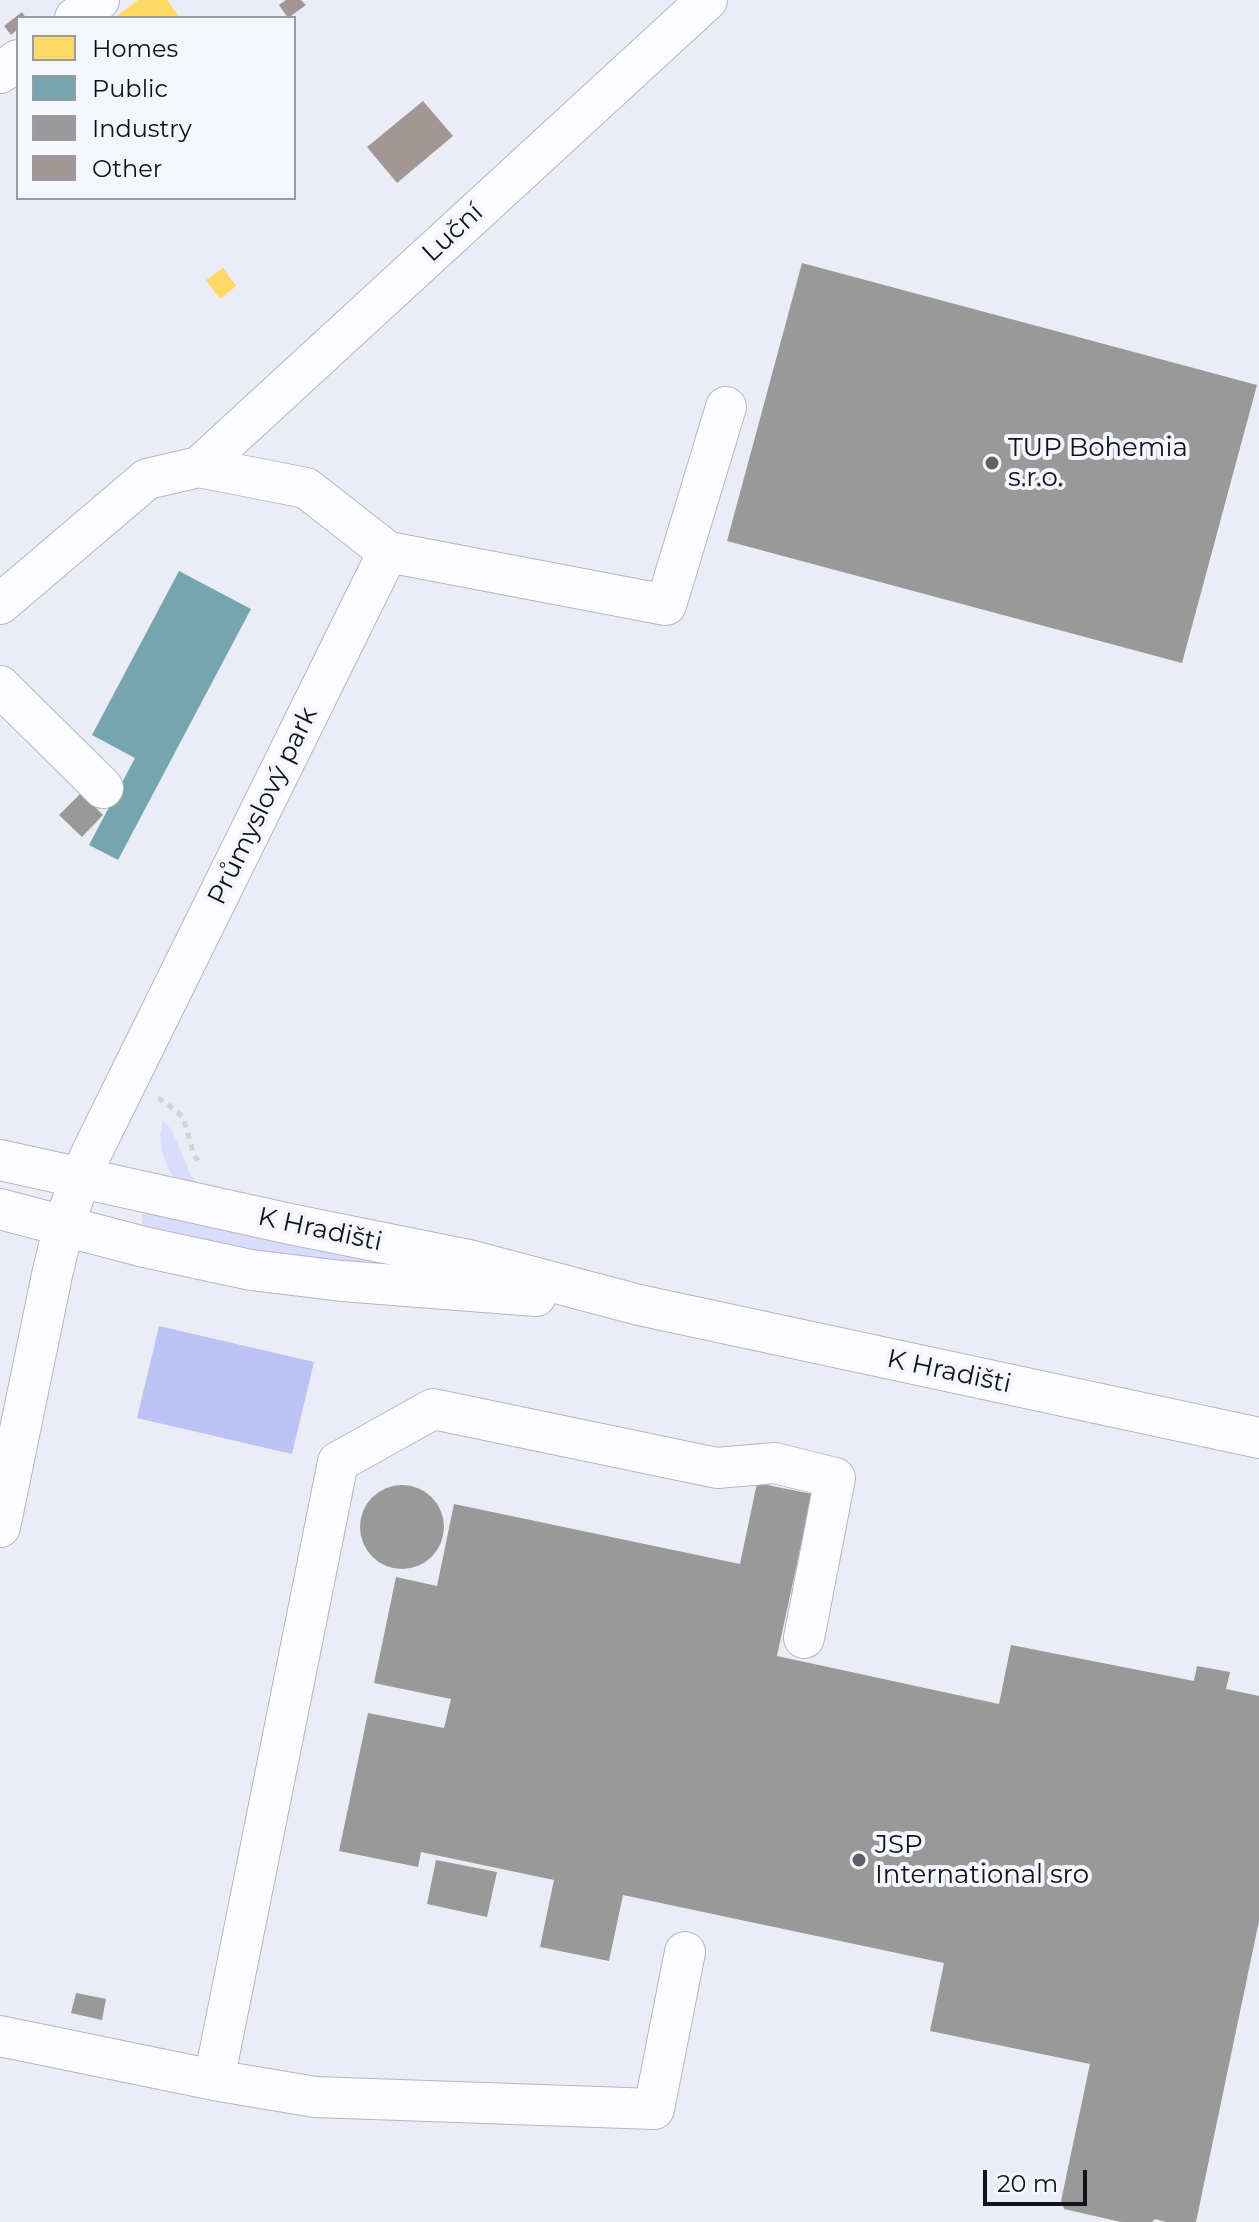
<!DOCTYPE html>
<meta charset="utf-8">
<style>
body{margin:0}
#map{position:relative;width:1259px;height:2222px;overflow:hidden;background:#eaecf6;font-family:Montserrat,sans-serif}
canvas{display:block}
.legend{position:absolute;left:16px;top:16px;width:280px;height:184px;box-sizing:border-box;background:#f5f6fc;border:2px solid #9a9ba2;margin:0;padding:10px 14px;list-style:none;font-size:24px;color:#11121c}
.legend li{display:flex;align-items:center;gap:16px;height:40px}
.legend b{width:40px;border:2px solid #9a9ba2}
.scale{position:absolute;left:983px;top:2170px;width:104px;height:36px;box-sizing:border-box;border:4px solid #11121c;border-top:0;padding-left:10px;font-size:24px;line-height:28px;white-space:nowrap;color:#11121c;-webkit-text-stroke:6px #f5f6fc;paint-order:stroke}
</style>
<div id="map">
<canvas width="1259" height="2222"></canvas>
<ul class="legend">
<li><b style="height:22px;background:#ffd966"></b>Homes</li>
<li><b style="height:22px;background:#76a5af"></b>Public</li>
<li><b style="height:22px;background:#999"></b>Industry</li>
<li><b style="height:22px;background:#a29795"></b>Other</li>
</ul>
<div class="scale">20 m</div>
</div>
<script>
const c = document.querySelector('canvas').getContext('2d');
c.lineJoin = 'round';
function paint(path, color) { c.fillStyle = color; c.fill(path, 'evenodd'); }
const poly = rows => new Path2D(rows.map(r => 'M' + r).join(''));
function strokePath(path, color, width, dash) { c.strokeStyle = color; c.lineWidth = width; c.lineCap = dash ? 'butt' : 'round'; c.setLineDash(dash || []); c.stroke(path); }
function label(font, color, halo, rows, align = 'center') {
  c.font = font + ' Montserrat,sans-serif'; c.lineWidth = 8; c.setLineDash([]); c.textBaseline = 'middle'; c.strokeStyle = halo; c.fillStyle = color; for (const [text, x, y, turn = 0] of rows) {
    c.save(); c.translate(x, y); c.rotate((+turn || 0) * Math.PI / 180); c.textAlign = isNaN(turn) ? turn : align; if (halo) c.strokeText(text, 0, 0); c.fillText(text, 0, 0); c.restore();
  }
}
const green = poly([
 [163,1120,173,1132,190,1174,200,1187,182,1186,169,1171,162,1152,160,1134],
 [149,1209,437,1269,441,1279,146,1234,142,1224,142,1215]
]);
const water = poly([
 [159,1326,314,1362,292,1454,137,1418]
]);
const homes = poly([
 [138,0,167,0,180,18,114,18],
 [223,268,236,286,220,299,206,280]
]);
const public = poly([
 [179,571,251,609,118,860,89,845,135,758,92,735]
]);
const industry = poly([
 [802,263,1257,385,1182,663,727,541],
 [81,793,103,815,82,837,59,815],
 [757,1483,812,1494,777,1656,999,1704,1011,1645,1194,1681,1197,1666,1230,1672,1226,1689,1259,1696,1259,1921,1196,2222,1166,2222,1155,2219,1152,2222,1121,2222,1064,2209,1061,2201,1090,2064,930,2031,944,1963,623,1895,609,1961,540,1947,554,1880,421,1852,418,1867,339,1851,368,1713,444,1728,451,1699,374,1683,396,1577,437,1586,454,1504,740,1564],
 '360 1527a42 42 0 1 1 84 0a42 42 0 1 1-84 0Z',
 [436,1860,497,1872,487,1917,427,1904],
 [76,1993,106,1999,102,2020,71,2013]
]);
const building = poly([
 [286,0,301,0,306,5,288,18,279,5],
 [22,12,26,18,18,18,18,29,11,35,4,26],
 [423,101,453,136,397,183,367,147]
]);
const path = poly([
 [158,1098,166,1103,183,1117,194,1155,200,1164]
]);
const minor = poly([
 [75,18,99,0],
 [0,73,18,60],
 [199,467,707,0],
 [0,604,147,479,199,467,306,488,388,552,666,605,726,407],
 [0,686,103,788],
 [0,1160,290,1224,469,1260,639,1305,1259,1438],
 [0,1209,144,1247,251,1270,342,1281,536,1296],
 [0,1527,52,1275,64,1225,80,1179,92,1152,388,552],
 [0,2036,214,2080,315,2097,654,2109,685,1952],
 [214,2080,338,1462,433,1409,717,1468,775,1463,835,1478,804,1638]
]);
const markers = [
 [992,463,8,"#5d5e68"],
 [859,1860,8,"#5d5e68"]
];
const streetNames = [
 ["Luční",453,233,-43],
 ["Průmyslový park",263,806,-64],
 ["K Hradišti",320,1230,12],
 ["K Hradišti",949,1372,12]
];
const poiNames = [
 ["TUP Bohemia",1008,448],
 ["s.r.o.",1008,478],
 ["JSP",875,1845],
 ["International sro",875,1875]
];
paint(green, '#d9ddfb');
paint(water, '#bcc2f4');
paint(homes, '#ffd966');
paint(public, '#76a5af');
paint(industry, '#999');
paint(building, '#a29795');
strokePath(minor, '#b5b7c0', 42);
strokePath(path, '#d2d3d7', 5, [6, 6]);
strokePath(minor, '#fcfcfe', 40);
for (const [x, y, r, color] of markers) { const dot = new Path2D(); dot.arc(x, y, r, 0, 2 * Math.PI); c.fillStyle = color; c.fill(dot); strokePath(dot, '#f5f6fc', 3); }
label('26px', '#11121c', '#f5f6fc', streetNames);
label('26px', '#11121c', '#f5f6fc', poiNames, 'left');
</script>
